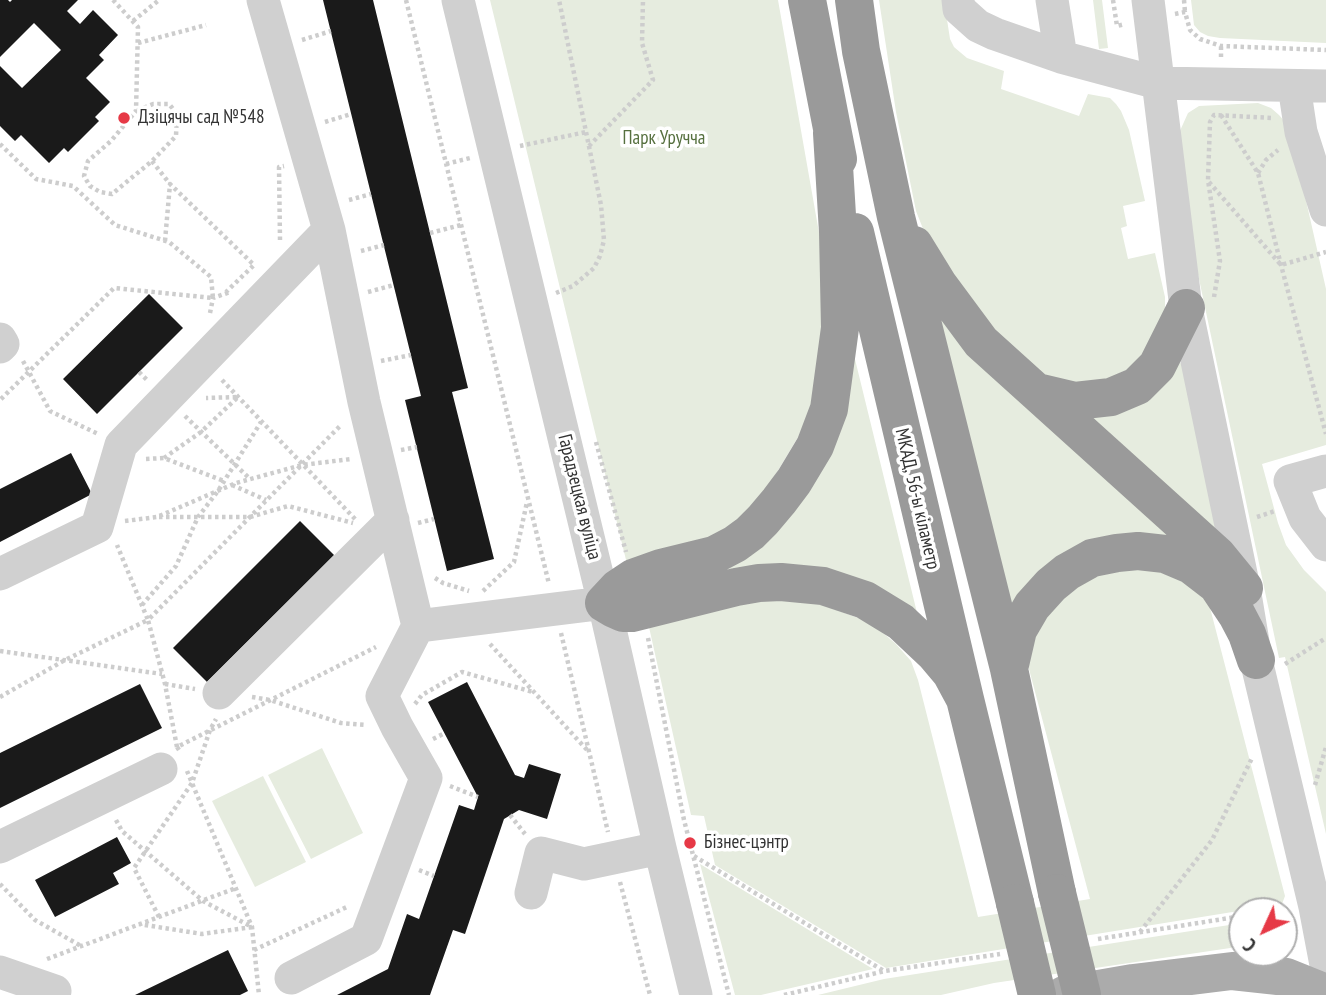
<!DOCTYPE html>
<meta charset="utf-8">
<style>
body{margin:0}
#map{position:relative;width:1326px;height:995px;overflow:hidden;background:#fff;font-family:"PT Sans Narrow",sans-serif}
canvas{display:block}
.north{position:absolute;left:1228px;top:897px;width:70px;height:70px;box-sizing:border-box;background:#fff;border:2px solid #adadad;border-radius:50%;rotate:225deg;font-size:19px;font-weight:700;line-height:28px;text-align:center;color:#333}
.north::after{content:'';display:block;margin:auto;width:24px;height:32px;background:#e63946;clip-path:polygon(50% 0,100% 100%,50% 72%,0 100%)}
</style>
<div id="map">
<canvas width="1326" height="995"></canvas>
<div class="north">С</div>
</div>
<script>
const c = document.querySelector('canvas').getContext('2d');
c.lineJoin = 'round';
function paint(path, color) { c.fillStyle = color; c.fill(path, 'evenodd'); }
const poly = rows => new Path2D(rows.map(r => 'M' + r).join(''));
function strokePath(path, color, width, dash) { c.strokeStyle = color; c.lineWidth = width; c.lineCap = dash ? 'butt' : 'round'; c.setLineDash(dash || []); c.stroke(path); }
function label(font, color, halo, rows, align = 'center') {
  c.font = font + ' "PT Sans Narrow",sans-serif'; c.lineWidth = 7; c.setLineDash([]); c.textBaseline = 'middle'; c.strokeStyle = halo; c.fillStyle = color; for (const [text, x, y, turn = 0] of rows) {
    c.save(); c.translate(x, y); c.rotate((+turn || 0) * Math.PI / 180); c.textAlign = isNaN(turn) ? turn : align; if (halo) c.strokeText(text, 0, 0); c.fillText(text, 0, 0); c.restore();
  }
}
const green = poly([
 [490,0,778,0,824,261,820,389,775,488,708,548,627,564],
 [879,0,944,0,950,39,954,47,967,58,1004,71,1001,89,1079,116,1088,94,1110,98,1116,104,1121,111,1129,130,1145,201,1123,206,1127,226,1121,228,1128,259,1155,253,1165,297,1165,310,1141,363,1091,387,1025,372,929,244,916,211,896,112],
 [1093,0,1102,0,1108,48,1099,49],
 [1191,0,1326,0,1326,43,1220,38,1208,36,1200,32,1194,25],
 [1258,103,1271,108,1279,115,1286,123,1291,134,1326,289,1326,445,1262,464,1278,523,1286,545,1304,570,1326,592,1326,834,1285,657,1279,658,1187,222,1179,133,1188,113,1199,106],
 [929,290,1185,542,1140,536,1008,618],
 [852,347,920,625,716,574],
 [1178,362,1182,364,1225,550,1079,413],
 [1137,563,1185,582,1208,600,1285,896,1282,904,886,968,715,865,704,816,691,815,649,627,788,592,861,619,882,632,896,644,911,661,918,680,978,917,1090,899,1025,654,1029,635,1074,582],
 [322,748,363,833,311,859,268,775],
 [263,776,306,862,255,887,212,801],
 [700,864,873,969,761,995,735,995],
 [1242,923,1242,946,1237,947,994,983,941,995,818,995,884,979]
]);
const building = poly([
 [0,0,8,0,10,2,12,0,78,0,67,11,80,24,93,10,118,35,99,55,104,60,86,78,110,102,95,117,99,121,68,152,64,148,49,163,21,135,15,141,0,126,0,66,22,88,61,50,34,23,0,57],
 [323,0,373,0,468,388,452,392,494,559,447,571,405,400,421,396],
 [149,294,183,328,97,414,63,379],
 [71,453,92,494,0,542,0,489],
 [300,521,334,555,207,682,173,648],
 [467,682,515,775,524,778,529,764,561,774,547,819,519,810,504,819,465,934,453,930,430,995,337,995,388,969,407,914,419,919,459,805,474,810,478,797,428,702],
 [140,684,162,728,0,808,0,753],
 [117,837,131,863,113,873,119,884,55,917,35,880],
 [228,950,248,991,240,995,135,995]
]);
const path = poly([
 [113,0,138,27,136,111,111,141,88,161,84,176,90,186,100,192,112,194,152,161,176,136,177,114,169,104,153,104,136,111],
 [406,0,549,584],
 [1113,0,1117,26,1125,24],
 [1184,0,1185,12],
 [1175,14,1185,12,1190,30,1200,39,1221,46,1326,50],
 [133,21,159,0],
 [302,40,331,31],
 [138,43,206,25],
 [1221,57,1221,46],
 [1221,115,1258,173,1281,265,1326,434],
 [325,122,351,114],
 [0,144,36,179,73,186,115,225,169,242,211,277,213,298,114,288,0,400],
 [520,146,586,132],
 [589,146,653,80,642,43,643,0],
 [152,161,170,184],
 [446,164,470,158],
 [1258,173,1266,160,1278,150],
 [1209,182,1281,265,1326,252],
 [349,200,371,194],
 [430,233,461,225],
 [280,240,279,167,284,166],
 [165,241,170,184,254,265,226,292],
 [361,251,384,245],
 [368,292,394,285],
 [556,293,573,286,594,268,600,256,604,240,601,205,559,0],
 [1214,297,1220,261,1208,180,1210,122,1214,115,1273,118],
 [210,313,213,298,230,292],
 [23,361,50,411,98,434],
 [381,361,411,355],
 [139,372,148,381],
 [222,380,356,520],
 [185,416,249,478],
 [596,442,626,552],
 [401,450,417,447],
 [164,458,201,432,238,397,206,398],
 [146,459,164,458,224,481],
 [232,485,266,500],
 [159,517,250,517,288,506,353,523],
 [1257,517,1275,511],
 [125,521,157,517,236,483,302,465,351,459],
 [418,523,434,519],
 [435,578,443,583,469,591],
 [483,591,514,562,527,502],
 [142,605,176,566,198,517,218,491,261,422],
 [561,633,608,832],
 [648,638,684,820,729,995],
 [490,644,588,751],
 [0,651,162,674],
 [1285,664,1326,638],
 [165,684,195,689],
 [0,697,65,660,148,620,117,545],
 [252,697,270,700,341,723,366,725],
 [415,704,422,695,462,672,533,692],
 [433,739,445,733],
 [177,747,165,684,148,620,341,425],
 [179,750,177,747,376,647],
 [187,771,252,927,259,995],
 [1315,785,1326,747],
 [450,786,478,797],
 [510,815,525,834],
 [116,820,122,831,203,901,252,927,202,934,139,924],
 [694,856,884,971],
 [419,870,434,876],
 [620,882,650,995],
 [0,884,35,920,81,946],
 [1274,911,1281,910],
 [159,917,134,868,192,783,210,730,216,719],
 [1140,932,1212,840,1252,758],
 [1098,939,1242,916],
 [254,950,349,906],
 [47,959,236,888],
 [784,995,885,971,1000,954]
]);
const minor = poly([
 [263,0,329,230,364,402,418,626,382,696,397,727,426,778,366,939,291,978],
 [458,0,604,603,660,848,696,995],
 [958,0,959,9,978,26,995,34,1061,57,1158,83,1326,86],
 [1052,0,1061,57],
 [1148,0,1186,308,1244,588,1256,660,1315,907,1326,965],
 [1294,86,1301,132,1326,210],
 [0,339,3,344,0,347],
 [1326,471,1290,481,1305,518,1326,545],
 [0,574,97,527,121,445,329,230],
 [418,626,604,603],
 [219,693,393,520],
 [0,847,161,769],
 [531,893,541,853,584,864,660,848],
 [0,972,55,991]
]);
const major = poly([
 [1064,995,1133,983,1232,971,1286,977,1326,993]
]);
const highway = poly([
 [807,0,838,159],
 [854,0,861,51,896,217,1009,669,1057,893],
 [832,133,838,232,840,328,829,409,815,446,794,481,779,501,763,520,750,533,735,544,714,555,661,568,633,578,618,588,604,603,614,609,623,613,632,613,736,587,759,583,781,582,823,586,865,600,901,622,935,654,951,673,965,699],
 [855,232,965,699,1015,903],
 [914,245,938,284,981,342,1217,555,1244,588],
 [1037,392,1075,401,1111,397,1137,386,1157,366,1186,308],
 [1009,669,1018,630,1032,606,1051,585,1067,572,1092,558,1117,553,1138,551,1165,554,1191,565,1217,585,1237,615,1247,634,1256,660]
]);
const highwayBridge = poly([
 [1057,893,1082,995],
 [1015,903,1037,995]
]);
const markers = [
 [124,118,7,"#e63946"],
 [690,843,7,"#e63946"]
];
const poiNames = [
 ["Дзіцячы сад №548",138,118],
 ["Бізнес-цэнтр",704,843]
];
const parkNames = [
 ["Парк Уручча",664,139]
];
const streetNames = [
 ["Гарадзецкая вуліца",579,497,76],
 ["МКАД, 56-ы кіламетр",917,499,77]
];
paint(green, '#e6ecdf');
paint(building, '#1a1a1a');
strokePath(path, '#cdcdcd', 4.5, [3.5, 3.5]);
strokePath(minor, '#d0d0d0', 33);
strokePath(major, '#ababab', 38);
strokePath(highway, '#9a9a9a', 38);
strokePath(highwayBridge, '#9a9a9a', 38);
for (const [x, y, r, color] of markers) { const dot = new Path2D(); dot.arc(x, y, r, 0, 2 * Math.PI); c.fillStyle = color; c.fill(dot); strokePath(dot, '#fff', 2.5); }
label('19px', '#333', '#fff', poiNames, 'left');
label('19px', '#56703f', '#fff', parkNames);
label('19px', '#333', '#fff', streetNames);
</script>
